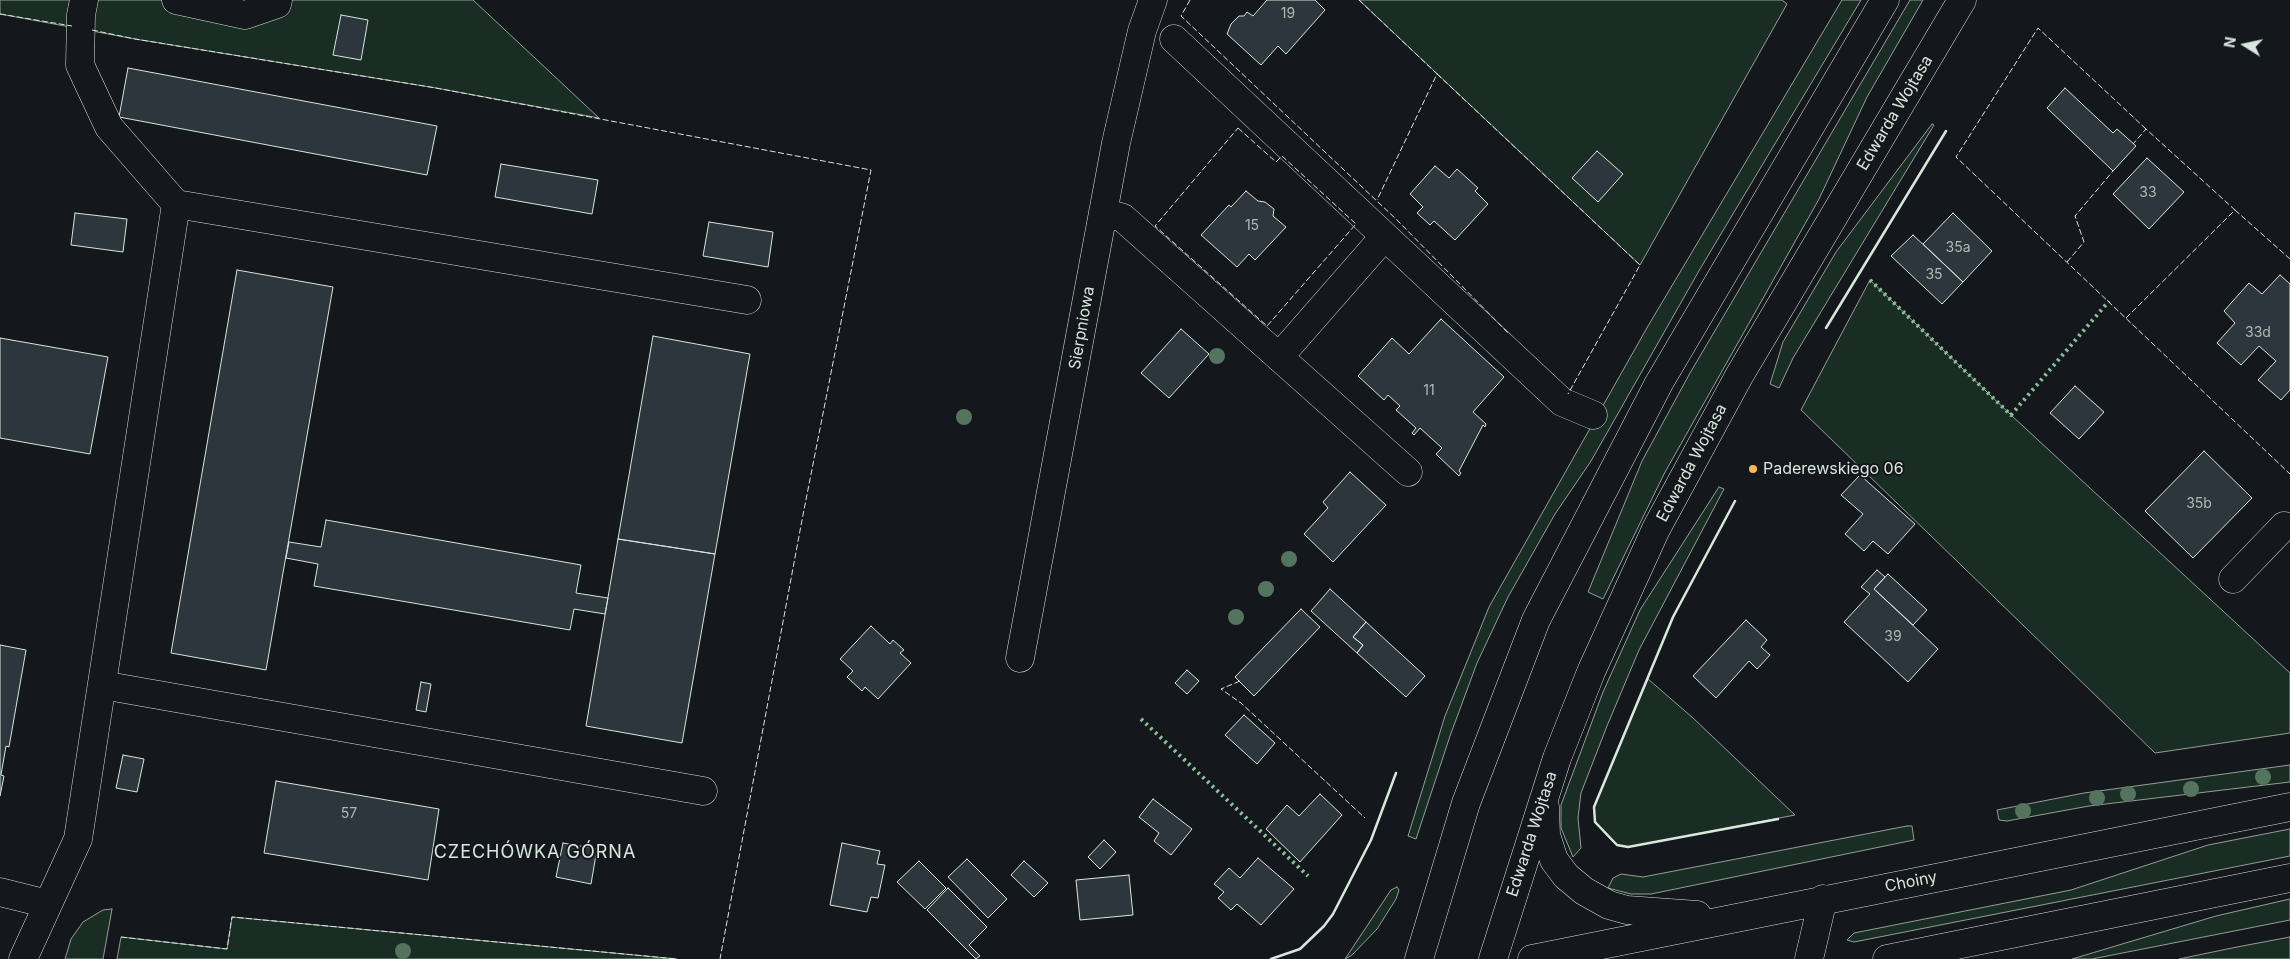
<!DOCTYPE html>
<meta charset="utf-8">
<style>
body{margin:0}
#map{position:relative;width:2290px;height:959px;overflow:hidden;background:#14181c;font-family:Inter,sans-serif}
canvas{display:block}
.north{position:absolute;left:2220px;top:20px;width:50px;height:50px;-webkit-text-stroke:4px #14181c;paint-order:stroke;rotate:280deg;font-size:14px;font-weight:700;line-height:20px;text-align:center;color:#d8e6dc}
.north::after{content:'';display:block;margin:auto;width:18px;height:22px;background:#d8e6dc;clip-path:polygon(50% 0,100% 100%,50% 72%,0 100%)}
</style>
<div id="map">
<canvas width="2290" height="959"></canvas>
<div class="north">N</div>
</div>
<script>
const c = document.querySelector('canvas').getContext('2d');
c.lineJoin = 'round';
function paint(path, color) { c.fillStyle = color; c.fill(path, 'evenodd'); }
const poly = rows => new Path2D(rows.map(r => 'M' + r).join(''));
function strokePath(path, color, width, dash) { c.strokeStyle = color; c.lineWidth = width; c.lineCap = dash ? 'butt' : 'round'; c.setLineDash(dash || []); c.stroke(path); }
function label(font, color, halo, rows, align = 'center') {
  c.font = font + ' Inter,sans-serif'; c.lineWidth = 4; c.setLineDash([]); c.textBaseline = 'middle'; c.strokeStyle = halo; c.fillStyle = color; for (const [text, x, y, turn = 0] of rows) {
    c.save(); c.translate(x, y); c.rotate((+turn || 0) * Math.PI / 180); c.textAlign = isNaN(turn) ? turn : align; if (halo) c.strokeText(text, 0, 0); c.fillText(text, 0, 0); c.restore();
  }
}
const green = poly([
 [0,0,473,0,599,118,436,88,135,39,0,14,0,0],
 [1359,0,1782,0,1787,4,1640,265,1359,0],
 [1842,0,1861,0,1700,269,1591,461,1555,514,1508,597,1477,663,1450,736,1416,839,1408,836,1445,716,1489,607,1648,326,1842,0],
 [1910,0,1923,0,1867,97,1819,199,1664,474,1603,599,1588,592,1642,461,1690,373,1910,0],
 [1932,124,1934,125,1793,358,1779,388,1770,384,1783,342,1836,252,1932,124],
 [1870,280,2011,415,2290,673,2290,733,2155,753,1801,410,1870,280],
 [1719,487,1724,489,1639,650,1607,726,1581,793,1578,818,1581,848,1573,857,1561,828,1561,805,1603,692,1640,610,1719,487],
 [1648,679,1693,718,1795,815,1628,847,1617,845,1610,839,1595,822,1594,807,1648,679],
 [2290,765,2290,782,2089,806,2007,821,1999,820,1997,810,2084,793,2290,765],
 [1907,826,1912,826,1914,840,1651,894,1631,894,1608,888,1613,878,1621,874,1643,877,1907,826],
 [2290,829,2290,856,1854,942,1847,940,1854,933,2071,890,2208,845,2290,829],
 [1397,887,1399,890,1396,899,1377,929,1352,955,1345,959,1391,890,1397,887],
 [2290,899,2290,920,2092,959,2072,959,2216,916,2290,899],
 [112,909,103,959,65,959,71,939,83,922,103,910,112,909],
 [232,917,677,959,117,959,121,937,227,949,232,917],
 [2290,937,2290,959,2179,959,2237,947,2290,937]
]);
const building = poly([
 [1267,0,1315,0,1325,10,1286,54,1278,46,1261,65,1227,34,1231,24,1239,16,1244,16,1247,12,1253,16,1267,0],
 [341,15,368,20,361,60,333,55,341,15],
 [128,68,437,126,427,175,119,117,128,68],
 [2065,88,2113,133,2117,129,2136,146,2113,171,2047,108,2065,88],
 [1597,151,1623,174,1598,202,1572,178,1597,151],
 [2147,158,2184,192,2149,229,2113,194,2147,158],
 [501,164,598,180,592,214,495,197,501,164],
 [1435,166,1449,178,1457,169,1478,188,1475,191,1488,204,1455,240,1434,221,1430,225,1417,213,1423,207,1410,194,1435,166],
 [1246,191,1258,201,1265,202,1274,209,1273,216,1286,227,1255,260,1249,254,1237,267,1201,235,1229,205,1231,207,1246,191],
 [75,213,127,219,123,252,71,245,75,213],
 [1953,213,1992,251,1963,282,1923,244,1953,213],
 [709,222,773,232,768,267,703,256,709,222],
 [1913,235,1963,282,1942,304,1891,256,1913,235],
 [237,270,333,287,266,670,171,653,237,270],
 [2280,275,2290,284,2290,390,2281,400,2258,380,2276,361,2259,346,2241,365,2217,343,2235,323,2224,311,2249,283,2262,294,2280,275],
 [1441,319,1504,377,1473,412,1486,424,1485,427,1483,425,1459,471,1461,473,1459,476,1436,454,1442,448,1420,428,1414,435,1412,433,1416,428,1396,410,1400,406,1388,395,1384,400,1358,376,1392,338,1409,354,1441,319],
 [1181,329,1209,354,1169,398,1141,373,1181,329],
 [653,336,750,354,715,554,618,539,653,336],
 [0,338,108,357,90,454,0,438,0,338],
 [2075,386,2104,412,2079,439,2050,413,2075,386],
 [2204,451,2252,498,2193,558,2145,511,2204,451],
 [1350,472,1386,505,1333,562,1304,534,1328,508,1323,502,1350,472],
 [1860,475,1915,524,1888,554,1873,541,1864,551,1845,534,1863,514,1841,495,1860,475],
 [326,520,581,565,576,593,608,598,605,614,574,609,570,630,314,586,318,564,286,558,289,542,321,547,326,520],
 [618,539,715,554,682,743,586,726,618,539],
 [1877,570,1885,577,1874,589,1938,649,1908,682,1844,622,1870,594,1861,587,1877,570],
 [1888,574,1927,610,1913,625,1874,589,1888,574],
 [1330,589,1366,622,1353,637,1363,645,1357,653,1311,611,1330,589],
 [1301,609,1320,627,1254,696,1235,677,1301,609],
 [1746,620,1767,640,1761,647,1770,655,1757,669,1749,661,1716,698,1693,676,1746,620],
 [1366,622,1425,676,1406,697,1357,653,1363,645,1353,637,1366,622],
 [871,626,890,644,893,640,904,650,900,653,911,663,878,699,865,687,862,691,847,677,853,671,840,659,871,626],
 [0,645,26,650,9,747,6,746,1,775,4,776,0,796,0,645],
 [1187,670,1199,681,1187,694,1175,683,1187,670],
 [421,682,431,684,426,712,416,710,421,682],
 [1244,715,1275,743,1257,764,1225,735,1244,715],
 [123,755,144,759,137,792,116,788,123,755],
 [276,781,439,809,428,880,264,853,276,781],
 [1320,794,1342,815,1300,862,1266,829,1287,805,1299,816,1320,794],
 [1153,799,1192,829,1171,855,1154,841,1159,833,1139,817,1153,799],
 [1104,840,1116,852,1100,869,1088,857,1104,840],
 [563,843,597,849,591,884,556,877,563,843],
 [842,843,880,851,877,864,885,865,878,898,871,897,867,912,830,905,842,843],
 [1258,858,1294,889,1261,925,1237,904,1231,910,1218,898,1224,892,1214,884,1229,868,1240,878,1258,858],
 [967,859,1007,899,988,918,948,877,967,859],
 [919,861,946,888,925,909,897,882,919,861],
 [1024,861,1048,883,1034,897,1011,875,1024,861],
 [1129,875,1133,915,1080,920,1076,880,1129,875],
 [948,888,987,927,969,945,980,956,976,959,927,910,948,888]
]);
const minor = poly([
 [176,0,245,15,277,4,278,0],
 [1174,39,1562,402,1593,415],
 [176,204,747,300],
 [1103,212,1123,218,1408,472],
 [1279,357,1384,237],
 [2233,579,2284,526],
 [1020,658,1116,143,1142,31,1153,0],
 [102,685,703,791],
 [1545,807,1546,835,1554,860,1566,876,1584,891,1609,905,1627,910,1697,915],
 [0,892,48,904],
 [23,959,78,839,176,204,109,127,80,65,81,15,84,0],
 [1419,959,1466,803,1536,620,1659,383,1885,0],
 [1493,959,1557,758,1591,672,1656,529,1739,376,1962,0],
 [1532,959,2290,807],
 [1809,959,1823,899],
 [1887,959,2290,878]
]);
const hedge = poly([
 [1870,280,2011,415,2109,301],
 [1141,719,1308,876]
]);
const fence = poly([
 [1190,0,1181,16,1397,220,1509,334],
 [1359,0,1437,74,1377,200],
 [0,14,72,26],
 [92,30,135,39,436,88,871,170,802,520,720,959],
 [1437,74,1640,265,1568,394],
 [1238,128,1276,162,1282,156,1356,224,1267,326,1155,226,1238,128],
 [2146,129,2038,28,1956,157,2290,474],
 [2235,210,2290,259],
 [2067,262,2084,242,2075,216,2113,171],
 [2126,318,2235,210,2146,129,2133,144],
 [1240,681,1221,689,1241,703,1365,818],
 [121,937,227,949,232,917,677,959]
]);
const wall = poly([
 [1826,328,1946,131],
 [1735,501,1673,617,1594,807,1595,822,1617,845,1628,847,1778,819],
 [1271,959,1300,949,1324,926,1333,914,1371,840,1396,773]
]);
const trees = [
 [1217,356],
 [964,417],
 [1289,559],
 [1266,589],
 [1236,617],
 [2263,777],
 [2191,789],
 [2128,794],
 [2097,798],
 [2023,811],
 [403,951]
];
const markers = [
 [1753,469,5,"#ffb74d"]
];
const numberNames = [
 ["19",1288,14],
 ["33",2148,193],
 ["15",1252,226],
 ["35a",1958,248],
 ["35",1934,275],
 ["33d",2258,333],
 ["11",1429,391],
 ["35b",2199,504],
 ["39",1893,637],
 ["57",349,814]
];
const streetNames = [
 ["Edwarda Wojtasa",1895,113,-59],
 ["Sierpniowa",1082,328,-80],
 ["Edwarda Wojtasa",1692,463,-62],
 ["Edwarda Wojtasa",1532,834,-72],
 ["Choiny",1911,882,-11]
];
const poiNames = [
 ["Paderewskiego 06",1763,469]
];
const neighbourhoodNames = [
 ["CZECHÓWKA GÓRNA",535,853]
];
paint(green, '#1a2d24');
strokePath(green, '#939e99', 1);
paint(building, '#2c363c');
strokePath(building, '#d8e6dc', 1);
strokePath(minor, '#d8e6dc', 29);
strokePath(minor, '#14181c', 28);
strokePath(hedge, '#8ac095', 4, [2.5, 4]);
strokePath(fence, '#d8e6dc', 1, [6, 2.5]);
strokePath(wall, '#d8e6dc', 2.5);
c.fillStyle = '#55745f';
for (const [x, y] of trees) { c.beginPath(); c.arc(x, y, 8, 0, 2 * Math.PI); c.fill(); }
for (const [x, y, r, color] of markers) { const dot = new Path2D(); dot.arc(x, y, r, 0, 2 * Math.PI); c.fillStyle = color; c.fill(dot); strokePath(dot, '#14181c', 2); }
label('14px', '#adbab4', null, numberNames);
label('16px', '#d8e6dc', '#14181c', streetNames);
label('16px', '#d8e6dc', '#14181c', poiNames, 'left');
c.letterSpacing = '1px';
label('18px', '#d8e6dc', '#14181c', neighbourhoodNames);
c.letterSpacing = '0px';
</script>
